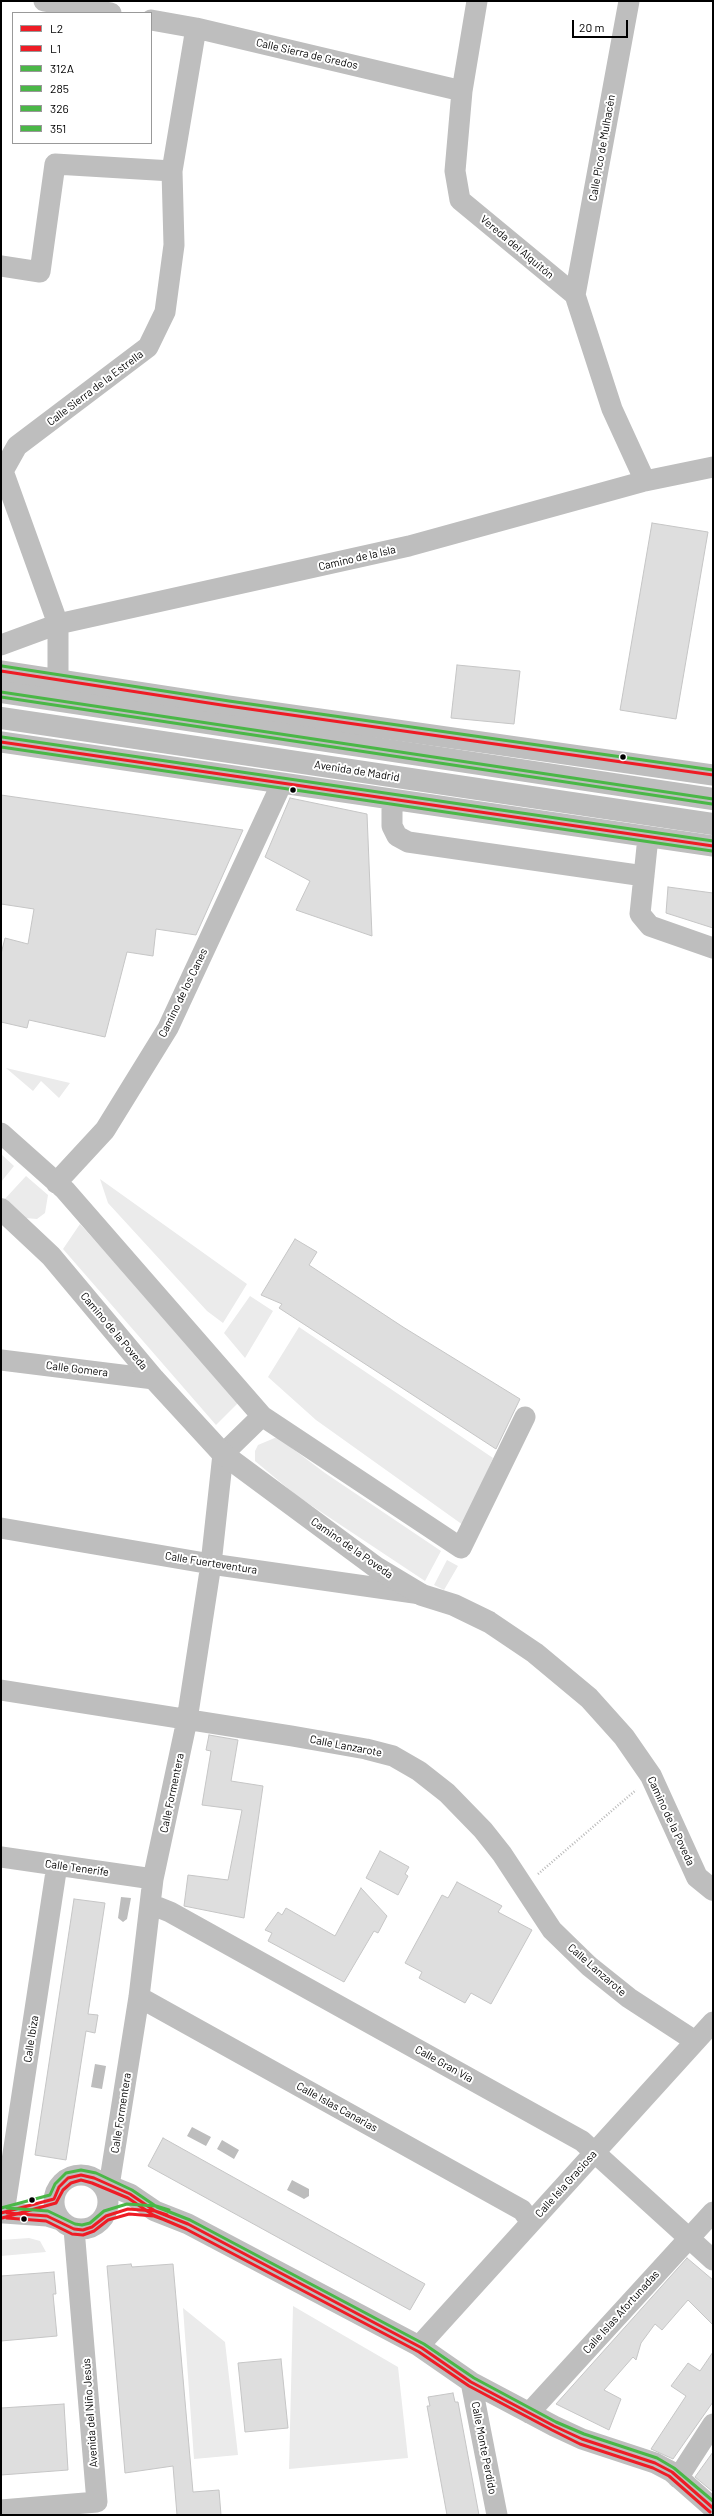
<!DOCTYPE html>
<meta charset="utf-8">
<style>
body{margin:0}
#map{position:relative;width:714px;height:2516px;overflow:hidden;background:#fff;font-family:Barlow,sans-serif}
canvas{display:block}
.frame{position:absolute;inset:0;border:2px solid #000;pointer-events:none}
.legend{position:absolute;left:12px;top:12px;width:140px;height:132px;box-sizing:border-box;background:#fff;border:1px solid #999;margin:0;padding:5px 7px;list-style:none;font-size:12px;color:#000}
.legend li{display:flex;align-items:center;gap:8px;height:20px}
.legend b{width:20px;border:1px solid #999}
.scale{position:absolute;left:572px;top:20px;width:56px;height:18px;box-sizing:border-box;border:2px solid #000;border-top:0;padding-left:5px;font-size:12px;line-height:14px;white-space:nowrap;color:#000;-webkit-text-stroke:3px #fff;paint-order:stroke}
</style>
<div id="map">
<canvas width="714" height="2516"></canvas>
<div class="frame"></div>
<ul class="legend">
<li><b style="height:5px;background:#ee1c25"></b>L2</li>
<li><b style="height:5px;background:#ee1c25"></b>L1</li>
<li><b style="height:5px;background:#4ab747"></b>312A</li>
<li><b style="height:5px;background:#4ab747"></b>285</li>
<li><b style="height:5px;background:#4ab747"></b>326</li>
<li><b style="height:5px;background:#4ab747"></b>351</li>
</ul>
<div class="scale">20 m</div>
</div>
<script>
const c = document.querySelector('canvas').getContext('2d');
c.lineJoin = 'round';
function paint(path, color) { c.fillStyle = color; c.fill(path, 'evenodd'); }
const poly = rows => new Path2D(rows.map(r => 'M' + r).join(''));
function strokePath(path, color, width, dash) { c.strokeStyle = color; c.lineWidth = width; c.lineCap = dash ? 'butt' : 'round'; c.setLineDash(dash || []); c.stroke(path); }
function label(font, color, halo, rows, align = 'center') {
  c.font = font + ' Barlow,sans-serif'; c.lineWidth = 4; c.setLineDash([]); c.textBaseline = 'middle'; c.strokeStyle = halo; c.fillStyle = color; for (const [text, x, y, turn = 0] of rows) {
    c.save(); c.translate(x, y); c.rotate((+turn || 0) * Math.PI / 180); c.textAlign = isNaN(turn) ? turn : align; if (halo) c.strokeText(text, 0, 0); c.fillText(text, 0, 0); c.restore();
  }
}
const green = poly([
 [6,1068,70,1083,59,1098,41,1081,33,1091],
 [1,1154,14,1166,1,1182],
 [26,1176,48,1195,45,1213,37,1219,25,1218,3,1201],
 [100,1179,247,1284,223,1323,207,1311,108,1203],
 [80,1224,240,1401,216,1425,63,1249],
 [250,1296,273,1311,245,1358,224,1333],
 [299,1327,493,1458,463,1525,316,1420,268,1377],
 [277,1437,325,1473,441,1551,425,1581,297,1496,255,1461,255,1451,258,1445],
 [447,1560,458,1566,444,1590,434,1585],
 [29,2238,40,2241,46,2252,1,2256,1,2240],
 [293,2306,398,2367,408,2458,289,2469],
 [183,2308,225,2342,238,2455,194,2459]
]);
const water = poly([
 [121,1897,131,1898,127,1919,123,1922,118,1918],
 [95,2064,106,2066,102,2089,91,2087],
 [192,2127,211,2137,206,2146,187,2136],
 [222,2140,239,2150,234,2159,217,2149],
 [292,2180,309,2189,309,2196,304,2199,287,2190]
]);
const building = poly([
 [652,523,708,532,676,719,620,710,652,523],
 [457,665,520,671,514,724,451,718,457,665],
 [1,795,243,830,196,935,156,929,153,956,127,952,105,1037,29,1020,27,1028,1,1022,1,954,5,938,28,944,34,909,1,904,1,795],
 [290,798,367,814,372,936,296,910,310,881,265,857,290,798],
 [668,887,713,893,713,928,666,913,668,887],
 [295,1239,317,1252,309,1265,403,1327,520,1399,496,1449,279,1308,282,1304,261,1295,295,1239],
 [209,1735,238,1740,231,1781,263,1786,244,1918,184,1906,188,1875,228,1880,242,1810,202,1805,211,1751,206,1750,209,1735],
 [380,1851,409,1867,405,1874,408,1876,398,1895,366,1878,380,1851],
 [457,1882,502,1906,498,1912,532,1930,491,2004,471,1993,465,2003,419,1978,422,1972,405,1963,442,1895,448,1898,457,1882],
 [361,1888,387,1916,378,1933,374,1931,344,1982,268,1941,272,1933,265,1930,278,1912,282,1915,286,1908,335,1936,361,1888],
 [74,1899,105,1903,88,2014,98,2015,95,2033,86,2031,66,2160,35,2155,74,1899],
 [163,2138,425,2284,410,2310,148,2166,163,2138],
 [687,2258,713,2280,713,2325,688,2300,662,2330,655,2324,641,2343,636,2360,633,2357,604,2390,621,2399,609,2430,556,2404,687,2258],
 [131,2264,132,2267,173,2264,193,2492,219,2490,221,2515,177,2515,173,2466,125,2473,107,2266,131,2264],
 [54,2272,56,2294,53,2294,57,2336,1,2341,1,2276,54,2272],
 [713,2352,713,2402,673,2459,651,2449,686,2396,671,2386,688,2363,700,2371,713,2352],
 [281,2359,288,2428,245,2432,238,2363,281,2359],
 [453,2393,455,2402,458,2402,479,2515,447,2515,427,2406,430,2406,428,2397,453,2393],
 [64,2404,68,2470,1,2475,1,2408,64,2404],
 [713,2452,713,2492,695,2477,713,2452]
]);
const path = poly([
 [538,1874,636,1790]
]);
const minor = poly([
 [44,1,111,13],
 [477,1,462,91,455,171,460,200,575,295,612,409,645,481],
 [151,20,196,28,462,91],
 [1,266,40,272,55,164,172,171],
 [575,295,629,1],
 [1,645,58,624,409,546,645,481,713,467],
 [1,671,228,706,713,775],
 [58,680,58,624,3,471,17,446,148,347,165,312,174,245,172,171,196,28],
 [1,742,713,846],
 [392,801,392,826,397,836,408,842,644,876],
 [648,837,640,914,650,926,713,948],
 [1,1133,65,1190,262,1416,461,1548,525,1417],
 [56,1183,105,1130,168,1028,281,785],
 [1,1360,154,1379],
 [1,1528,211,1564,421,1594],
 [1,1690,292,1736,366,1749,393,1756,419,1771,447,1793,483,1830,502,1854,552,1930,589,1966,629,1998,695,2041],
 [1,1857,153,1879],
 [150,1904,170,1912,582,2141,713,2260],
 [139,1997,522,2210,531,2222],
 '54 2202a27 27 0 1 1 54 0a27 27 0 1 1-54 0Z',
 [100,2182,130,2194,155,2211,188,2224,419,2346,471,2382,554,2426,582,2439,655,2463,672,2472,713,2508],
 [109,2186,139,1997,153,1879,187,1720,211,1564,223,1454,262,1416],
 [4,2213,57,1865],
 [4,2213,47,2216,60,2220],
 [419,2346,713,2022],
 [471,2382,497,2515],
 [529,2413,713,2212],
 [678,2478,713,2424],
 [1,2510,97,2502,74,2229]
]);
const major = poly([
 [1,1209,51,1256,154,1379,223,1454,377,1568,422,1595,454,1605,489,1622,535,1653,589,1698,624,1737,651,1776,697,1877,713,1890]
]);
const highway = poly([
 [1,692,713,799],
 [1,718,713,824]
]);
const bus1 = poly([
 [1,671,228,706,713,775],
 [1,742,713,846],
 [1,2213,54,2199,59,2187,68,2178,81,2175,94,2178,130,2194,155,2211,188,2224,422,2348,471,2382,554,2426,582,2439,655,2463,672,2472,713,2508],
 [7,2213,47,2216,74,2229,83,2230,92,2227,106,2216,128,2209,155,2211,167,2215]
]);
const bus2 = poly([
 [2,2218,56,2203,63,2190,71,2183,81,2180,92,2183,128,2198,153,2215,186,2229,419,2352,469,2386,552,2430,580,2444,653,2468,669,2476,710,2512],
 [7,2218,46,2221,72,2234,83,2235,94,2231,108,2220,129,2214,154,2216,165,2220]
]);
const bus3 = poly([
 [1,2208,50,2195,55,2184,66,2173,81,2170,96,2173,132,2190,157,2207,190,2220,424,2344,474,2378,556,2422,584,2434,657,2458,674,2468,713,2501],
 [7,2208,48,2211,75,2224,82,2225,90,2223,104,2211,127,2204,156,2206,169,2210]
]);
const bus4 = poly([
 [1,692,713,799]
]);
const bus5 = poly([
 [1,697,712,804],
 [1,747,712,851]
]);
const bus6 = poly([
 [2,666,229,701,713,770],
 [2,737,713,841]
]);
const markers = [
 [623,757,3.5,"#000"],
 [293,790,3.5,"#000"],
 [32,2200,3.5,"#000"],
 [24,2219,3.5,"#000"]
];
const streetNames = [
 ["Calle Sierra de Gredos",307,54,13],
 ["Calle Pico de Mulhacén",602,148,-80],
 ["Vereda del Alquitón",517,247,40],
 ["Calle Sierra de la Estrella",95,388,-37],
 ["Camino de la Isla",357,558,-13],
 ["Avenida de Madrid",357,771,9],
 ["Camino de los Canes",183,993,-64],
 ["Camino de la Poveda",114,1331,50],
 ["Calle Gomera",77,1369,7],
 ["Camino de la Poveda",352,1548,35],
 ["Calle Fuerteventura",211,1563,9],
 ["Calle Lanzarote",346,1746,11],
 ["Calle Formentera",172,1793,-78],
 ["Camino de la Poveda",671,1821,65],
 ["Calle Tenerife",77,1868,8],
 ["Calle Lanzarote",597,1970,41],
 ["Calle Ibiza",31,2039,-81],
 ["Calle Gran Vía",444,2064,29],
 ["Calle Islas Canarias",337,2107,29],
 ["Calle Formentera",121,2113,-81],
 ["Calle Isla Graciosa",566,2184,-48],
 ["Calle Islas Afortunadas",621,2312,-48],
 ["Avenida del Niño Jesús",90,2413,-94],
 ["Calle Monte Perdido",484,2448,79]
];
paint(green, '#ebebeb');
paint(water, '#bdbdbd');
paint(building, '#dedede');
strokePath(building, '#c6c6c6', 1);
strokePath(path, '#b9b9b9', 2.5, [1, 2]);
strokePath(minor, '#bebebe', 21);
strokePath(major, '#bebebe', 22);
strokePath(highway, '#bebebe', 22);
strokePath(bus1, '#ee1c25', 3);
strokePath(bus2, '#ee1c25', 3);
strokePath(bus3, '#4ab747', 3);
strokePath(bus4, '#4ab747', 3);
strokePath(bus5, '#4ab747', 3);
strokePath(bus6, '#4ab747', 3);
for (const [x, y, r, color] of markers) { const dot = new Path2D(); dot.arc(x, y, r, 0, 2 * Math.PI); c.fillStyle = color; c.fill(dot); strokePath(dot, '#fff', 1.5); }
label('11px', '#000', '#fff', streetNames);
</script>
